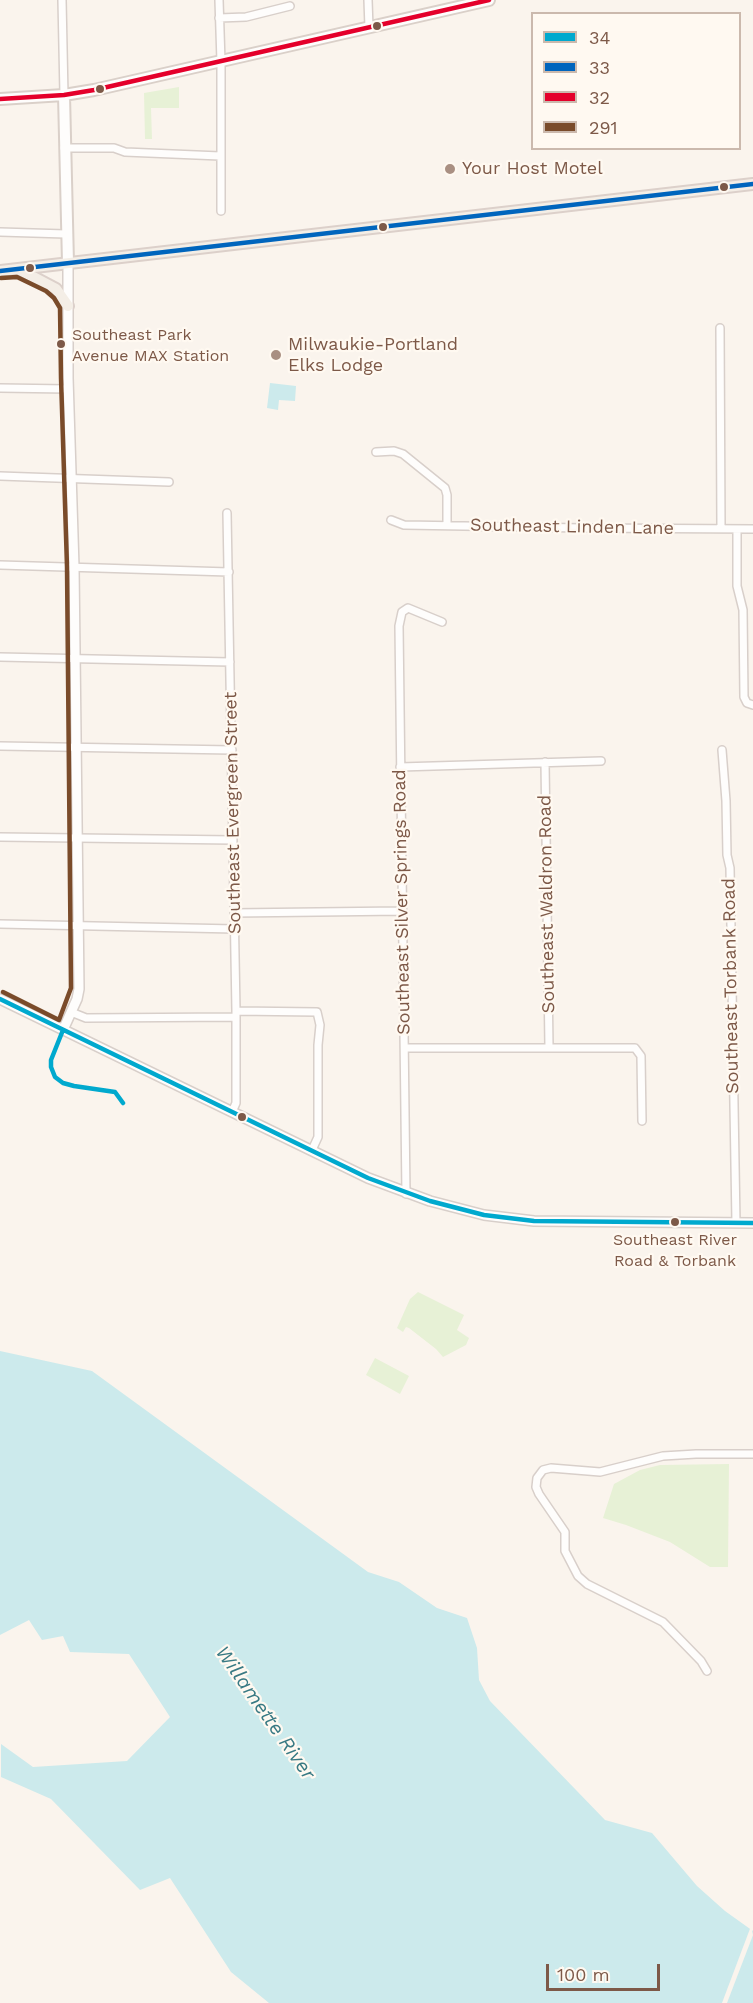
<!DOCTYPE html>
<style>
body{margin:0}
#map{position:relative;width:753px;height:2003px;overflow:hidden;background:#faf4ed;font-family:"Work Sans",sans-serif}
canvas{display:block}
.legend{position:absolute;left:531px;top:12px;width:210px;height:138px;box-sizing:border-box;background:#fff9f1;border:2px solid #cbb9ad;margin:0;padding:8px 10px;list-style:none;font-size:18px;color:#7d5948}
.legend li{display:flex;align-items:center;gap:12px;height:30px}
.legend b{width:30px;border:2px solid #cbb9ad}
.scale{position:absolute;left:546px;top:1964px;width:114px;height:27px;box-sizing:border-box;border:3px solid #7d5948;border-top:0;padding-left:8px;font-size:18px;line-height:21px;white-space:nowrap;color:#7d5948;-webkit-text-stroke:4px #fff9f1;paint-order:stroke}
</style>
<div id="map">
<canvas width="753" height="2003"></canvas>
<ul class="legend">
<li><b style="height:8px;background:#00a9ce"></b>34</li>
<li><b style="height:8px;background:#0065bd"></b>33</li>
<li><b style="height:8px;background:#e4002b"></b>32</li>
<li><b style="height:8px;background:#7a4b2a"></b>291</li>
</ul>
<div class="scale">100 m</div>
</div>
<script>
const c = document.querySelector('canvas').getContext('2d');
c.lineJoin = 'round';
function paint(path, color) { c.fillStyle = color; c.fill(path, 'evenodd'); }
const poly = rows => new Path2D(rows.map(r => 'M' + r).join(''));
function strokePath(path, color, width, dash) { c.strokeStyle = color; c.lineWidth = width; c.lineCap = dash ? 'butt' : 'round'; c.setLineDash(dash || []); c.stroke(path); }
function label(font, color, halo, rows, align = 'center') {
  c.font = font + ' "Work Sans",sans-serif'; c.lineWidth = 4.5; c.setLineDash([]); c.textBaseline = 'middle'; c.strokeStyle = halo; c.fillStyle = color; for (const [text, x, y, turn = 0] of rows) {
    c.save(); c.translate(x, y); c.rotate((+turn || 0) * Math.PI / 180); c.textAlign = isNaN(turn) ? turn : align; if (halo) c.strokeText(text, 0, 0); c.fillText(text, 0, 0); c.restore();
  }
}
const green = poly([
 [179,87,179,108,151,108,152,139,145,139,144,93],
 [418,1292,464,1315,457,1330,469,1338,466,1345,443,1357,436,1349,409,1328,406,1327,403,1332,397,1328,410,1299],
 [375,1358,409,1376,400,1394,366,1375],
 [729,1464,728,1567,710,1567,670,1542,626,1525,603,1518,614,1484,640,1470,660,1465]
]);
const water = poly([
 [270,383,296,386,295,401,279,400,278,410,267,408],
 [0,1351,92,1371,368,1572,399,1582,437,1608,467,1618,477,1648,479,1680,490,1701,605,1820,652,1833,697,1886,725,1911,753,1931,753,2003,269,2003,231,1972,170,1878,140,1890,51,1799,1,1777,1,1744,33,1767,127,1761,170,1717,129,1654,70,1652,63,1636,42,1640,29,1620,0,1635]
]);
const pier = poly([
 [751,1926,753,1935,727,2003,722,2003]
]);
const minor = poly([
 [62,0,64,95],
 [219,0,221,62,221,211],
 [368,0,369,28],
 [219,18,246,17,290,6],
 [64,148,114,148,125,152,220,156],
 [0,232,66,234],
 [720,328,721,529],
 [0,388,68,389],
 [376,452,394,451,403,454,445,488,447,495,447,525],
 [0,476,169,482],
 [227,513,236,1011,236,1103,232,1112],
 [391,520,404,525,583,528,753,529],
 [737,529,737,586,743,610,744,697,747,703,753,705],
 [0,565,229,572],
 [0,657,230,662],
 [0,746,232,750],
 [722,750,726,801,727,855,730,868,736,1223],
 [545,762,549,1047],
 [400,767,601,761],
 [0,837,233,840],
 [234,913,402,911],
 [0,924,235,929],
 [236,1011,317,1012,320,1025,318,1045,318,1137,312,1150],
 [71,1012,86,1018,236,1017],
 [405,1048,635,1048,641,1056,642,1121],
 [406,1194,399,626,402,612,408,608,442,622],
 [707,1671,701,1661,663,1622,587,1584,578,1576,565,1551,565,1532,539,1494,536,1487,537,1478,543,1470,551,1468,600,1472,663,1456,696,1454,753,1454]
]);
const tertiary = poly([
 [0,999,368,1178,430,1201,484,1215,534,1221,753,1223],
 [63,1030,77,999,79,989,74,567,68,378,68,263]
]);
const secondary = poly([
 [64,95,68,263],
 [0,99,64,95,94,90,489,0]
]);
const primary = poly([
 [18,269,56,289,68,306],
 [0,271,753,184]
]);
const bus1 = poly([
 [0,999,368,1178,430,1201,484,1215,534,1221,753,1223],
 [63,1030,51,1060,51,1067,55,1077,63,1083,74,1086,115,1092,123,1103]
]);
const bus2 = poly([
 [0,271,753,184]
]);
const bus3 = poly([
 [0,99,64,95,94,90,489,0]
]);
const bus4 = poly([
 [1,278,17,277,46,291,54,298,60,308,61,378,67,567,71,988,59,1020,3,992]
]);
const markers = [
 [377,26,5,"#7d5948"],
 [100,89,5,"#7d5948"],
 [450,169,6,"#a98f82"],
 [724,187,5,"#7d5948"],
 [383,227,5,"#7d5948"],
 [30,268,5,"#7d5948"],
 [61,344,5,"#7d5948"],
 [276,355,6,"#a98f82"],
 [242,1117,5,"#7d5948"],
 [675,1222,5,"#7d5948"]
];
const busNames = [
 ["Southeast Park",72,335],
 ["Avenue MAX Station",72,356],
 ["Southeast River",675,1240,"center"],
 ["Road & Torbank",675,1261,"center"]
];
const poiNames = [
 ["Your Host Motel",462,169],
 ["Milwaukie-Portland",288,345],
 ["Elks Lodge",288,366]
];
const streetNames = [
 ["Southeast Linden Lane",572,527,1],
 ["Southeast Evergreen Street",233,813,-91],
 ["Southeast Silver Springs Road",402,902,-91],
 ["Southeast Waldron Road",547,904,-91],
 ["Southeast Torbank Road",731,986,-91]
];
const waterNames = [
 ["Willamette River",265,1713,55]
];
paint(green, '#e7f1d6');
paint(water, '#cceaec');
paint(pier, '#faf4ed');
strokePath(minor, '#d8cfca', 10);
strokePath(tertiary, '#d8cfca', 12);
strokePath(secondary, '#dad0c9', 14);
strokePath(primary, '#dcd0ca', 14);
strokePath(minor, '#fefdfc', 7);
strokePath(tertiary, '#fefdfc', 9);
strokePath(secondary, '#fefdfc', 10);
strokePath(primary, '#f4eee6', 10);
strokePath(bus1, '#00a9ce', 4.5);
strokePath(bus2, '#0065bd', 4.5);
strokePath(bus3, '#e4002b', 4.5);
strokePath(bus4, '#7a4b2a', 4.5);
for (const [x, y, r, color] of markers) { const dot = new Path2D(); dot.arc(x, y, r, 0, 2 * Math.PI); c.fillStyle = color; c.fill(dot); strokePath(dot, '#fff9f1', 2); }
label('16px', '#7d5948', '#fff9f1', busNames, 'left');
label('18px', '#7d5948', '#fff9f1', poiNames, 'left');
label('18px', '#7d5948', '#fff9f1', streetNames);
label('italic 20px', '#397a84', '#fff9f1', waterNames);
</script>
